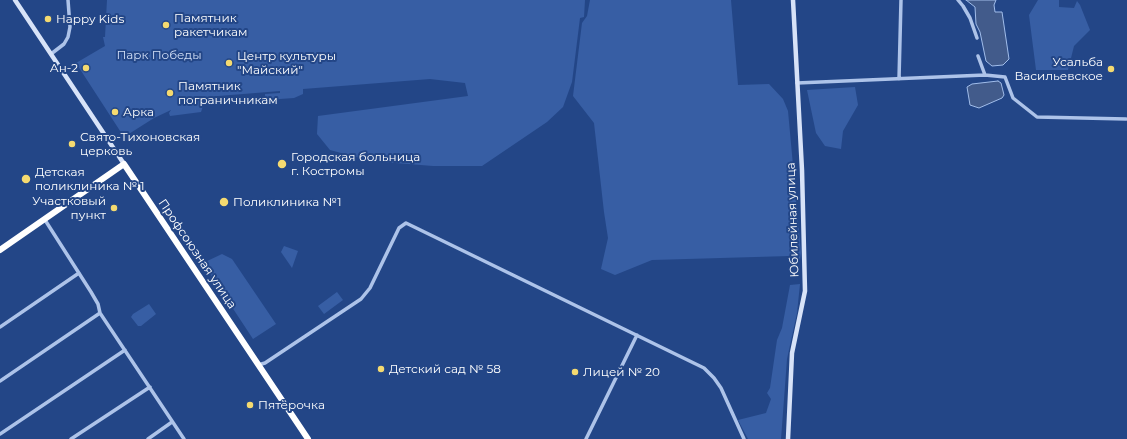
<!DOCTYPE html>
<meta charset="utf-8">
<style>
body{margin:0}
canvas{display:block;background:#234687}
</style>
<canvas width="1127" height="439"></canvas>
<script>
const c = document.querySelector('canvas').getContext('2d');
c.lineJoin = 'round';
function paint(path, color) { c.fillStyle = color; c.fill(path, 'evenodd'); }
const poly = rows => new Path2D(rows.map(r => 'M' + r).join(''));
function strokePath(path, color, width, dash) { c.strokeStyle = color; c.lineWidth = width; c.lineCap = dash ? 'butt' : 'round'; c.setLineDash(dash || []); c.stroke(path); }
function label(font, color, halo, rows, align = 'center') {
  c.font = font + ' Montserrat,sans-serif'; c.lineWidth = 4; c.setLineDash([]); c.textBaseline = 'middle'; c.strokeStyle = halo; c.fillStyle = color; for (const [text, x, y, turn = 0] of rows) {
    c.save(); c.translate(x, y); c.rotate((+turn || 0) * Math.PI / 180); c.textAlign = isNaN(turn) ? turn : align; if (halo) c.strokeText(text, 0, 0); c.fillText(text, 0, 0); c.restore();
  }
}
const green = poly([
 [107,0,585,0,584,17,580,18,572,82,563,107,547,122,482,166,433,166,371,161,330,150,317,134,318,116,468,96,465,83,430,79,303,89,303,94,294,98,265,100,265,94,280,93,280,91,206,97,201,112,170,116,169,113,171,110,154,118,124,137,76,63,105,46,103,37,105,37],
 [590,0,731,0,738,85,769,84,783,99,788,111,801,253,800,260,789,261,789,256,652,260,615,275,601,269,608,238,604,212,594,123,573,96,582,23,587,16],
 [1038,0,1059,0,1059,7,1074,8,1077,1,1080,5,1090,30,1074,46,1068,70,1036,70,1029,15],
 [855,87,858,105,843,131,841,149,825,146,816,133,807,90],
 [284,246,298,251,292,268,281,252],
 [222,254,232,259,276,324,253,339,203,263],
 [800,284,797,313,787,359,781,439,748,439,738,420,766,413,771,399,767,393,770,388,777,340,782,328,790,285],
 [337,292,343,300,324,314,318,306],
 [149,304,156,314,141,326,138,326,131,317,133,314]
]);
const water = poly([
 [966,0,996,0,994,5,995,12,1002,12,1009,59,1003,65,992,66,986,61,980,32,976,24,975,7,966,0],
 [998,81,1001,83,1004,95,1002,98,979,108,970,105,967,87,972,84,998,81]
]);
const street = poly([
 [958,0,963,6,970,18,977,38],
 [51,54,64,44,68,37,70,27,68,0],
 [978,56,985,75],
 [899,79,901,0],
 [797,83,985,75,1005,77,1013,98,1037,117,1126,119],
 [45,220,91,292,98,304,100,313,184,439],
 [0,327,79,273],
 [258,365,265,363,361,299,370,288,399,228,406,223,704,368,714,378,721,388,744,439],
 [0,381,100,313],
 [0,434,125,350],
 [71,439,150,387],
 [148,439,172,422],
 [586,439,637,335]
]);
const secondary = poly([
 [15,0,124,164],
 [788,439,792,353,805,291,802,170,793,0]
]);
const highway = poly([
 [0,250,124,164,308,439]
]);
const markers = [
 [48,19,4,"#f5da70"],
 [166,25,4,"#f5da70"],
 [229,63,4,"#f5da70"],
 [86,68,4,"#f5da70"],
 [1111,69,4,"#f5da70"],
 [170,93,4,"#f5da70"],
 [115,112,4,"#f5da70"],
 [72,144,4,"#f5da70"],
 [282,164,5,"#f5da70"],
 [26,179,5,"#f5da70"],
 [224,202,5,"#f5da70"],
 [114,208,4,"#f5da70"],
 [381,369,4,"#f5da70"],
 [575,372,4,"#f5da70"],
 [250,405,4,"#f5da70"]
];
const poiNames = [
 ["Памятник",174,18],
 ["ракетчикам",174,32],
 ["Happy Kids",56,19],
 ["Центр культуры",237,56],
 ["\"Майский\"",237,70],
 ["Усальба",1103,62,"right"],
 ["Васильевское",1103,76,"right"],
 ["Ан-2",78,68,"right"],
 ["Памятник",178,86],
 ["пограничникам",178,100],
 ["Арка",123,112],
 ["Свято-Тихоновская",80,137],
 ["церковь",80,151],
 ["Городская больница",291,157],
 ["г. Костромы",291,171],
 ["Детская",35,172],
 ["поликлиника № 1",35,186],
 ["Участковый",106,201,"right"],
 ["пункт",106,215,"right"],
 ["Поликлиника №1",233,202],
 ["Детский сад № 58",389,369],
 ["Лицей № 20",583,372],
 ["Пятёрочка",258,405]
];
const parkNames = [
 ["Парк Победы",159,55]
];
const streetNames = [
 ["Юбилейная улица",793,220,-92],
 ["Профсоюзная улица",197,254,56]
];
paint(green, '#375ea4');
paint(water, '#425b8b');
strokePath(water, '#a1bdea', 1);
strokePath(street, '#adc3e9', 3.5);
strokePath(secondary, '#d8e3f8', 4.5);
strokePath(highway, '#fff', 6);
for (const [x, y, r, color] of markers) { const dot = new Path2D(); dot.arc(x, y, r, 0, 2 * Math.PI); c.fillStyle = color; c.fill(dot); strokePath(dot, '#234687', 1.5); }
label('12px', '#fff', '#234687', poiNames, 'left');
label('12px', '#d2dff7', '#234687', parkNames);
label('12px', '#fff', '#234687', streetNames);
</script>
